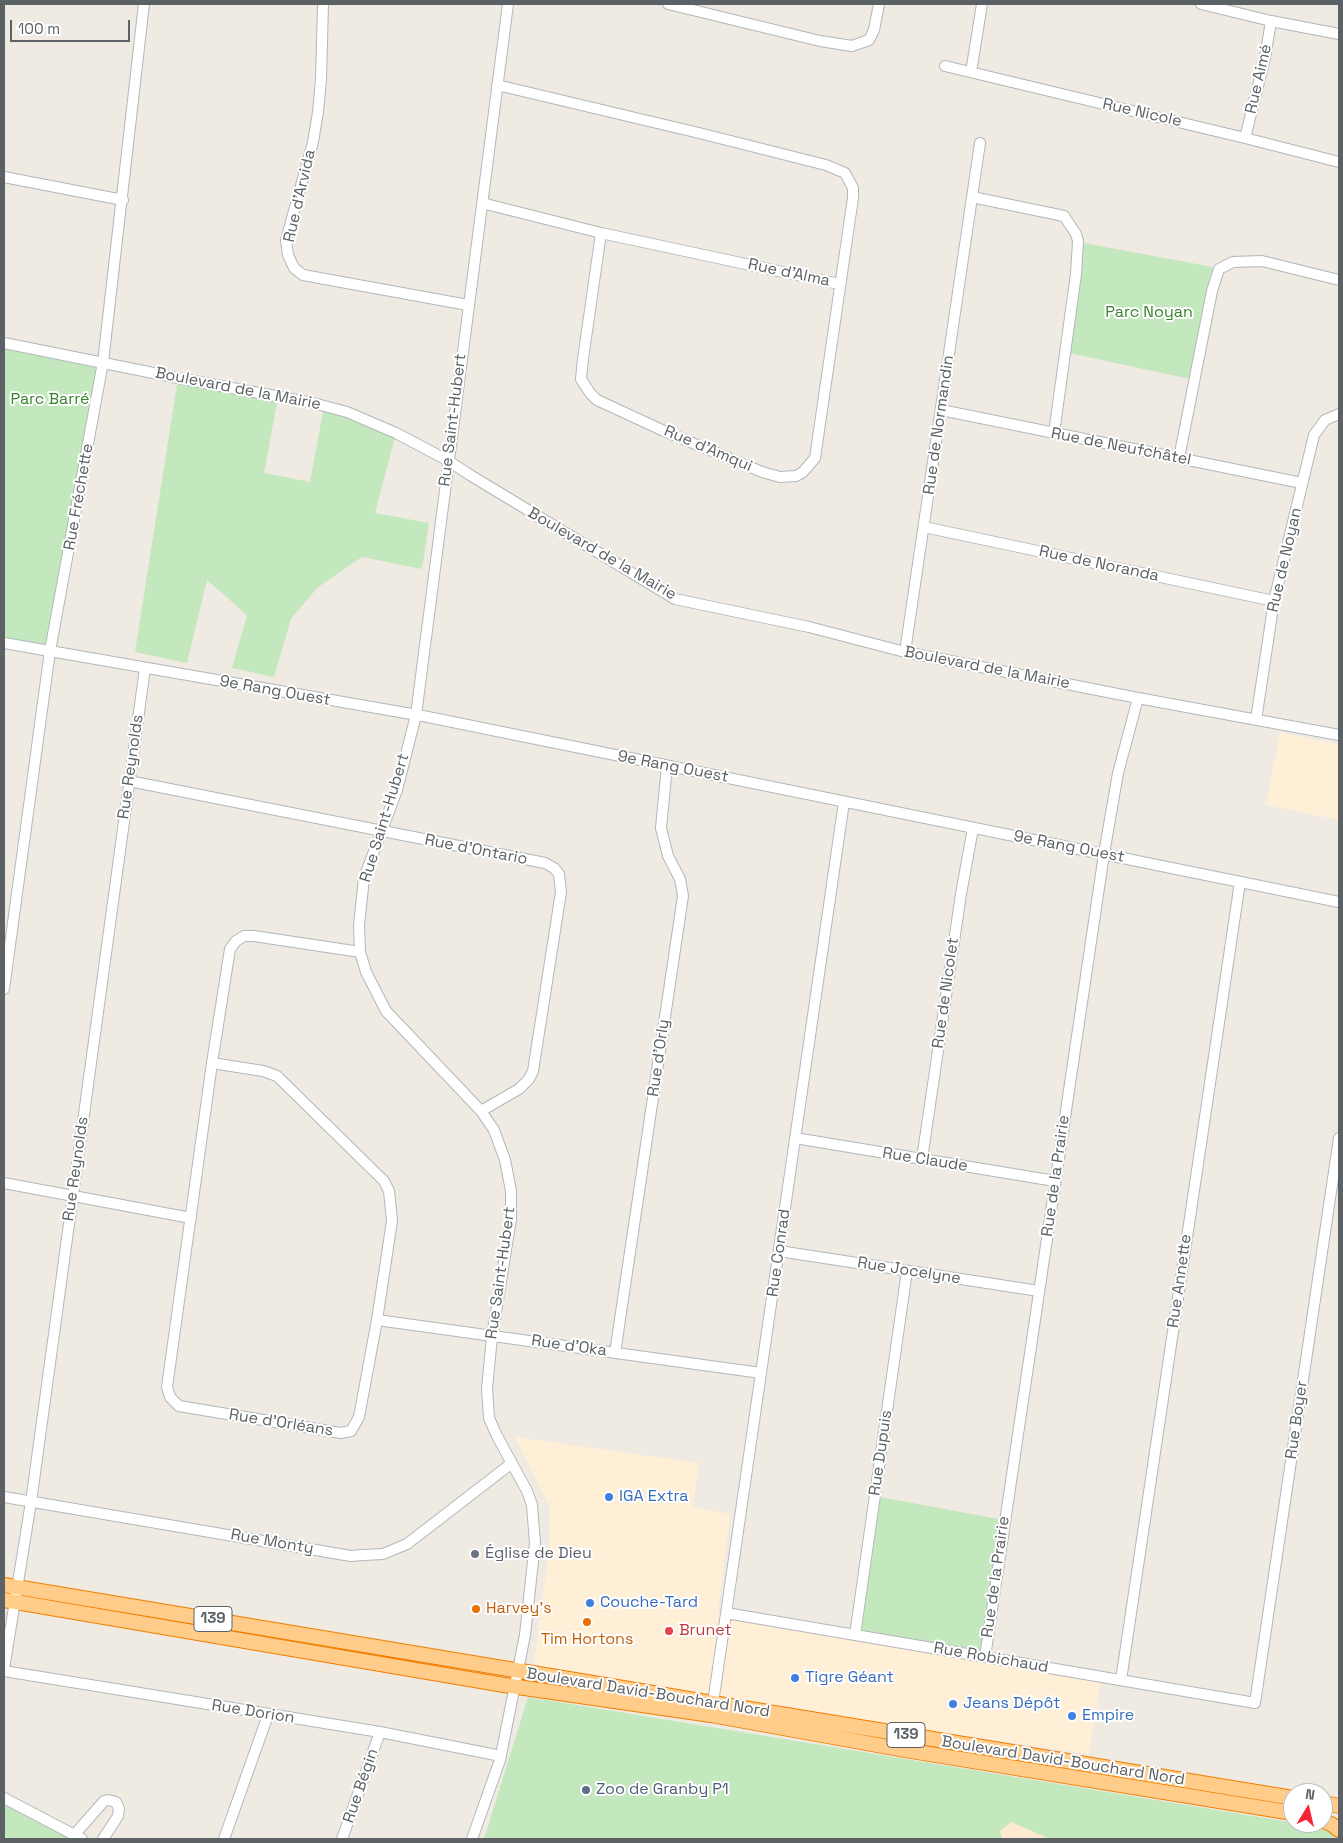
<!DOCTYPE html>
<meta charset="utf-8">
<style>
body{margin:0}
#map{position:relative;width:1343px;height:1843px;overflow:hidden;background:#efeae2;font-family:"Space Grotesk",sans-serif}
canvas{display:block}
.frame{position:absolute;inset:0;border:5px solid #5b6165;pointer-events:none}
.north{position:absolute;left:1283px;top:1783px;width:50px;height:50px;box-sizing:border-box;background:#fff;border:1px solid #bdc0c1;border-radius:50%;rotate:9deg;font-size:14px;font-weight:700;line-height:20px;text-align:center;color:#5b6165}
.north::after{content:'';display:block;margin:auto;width:18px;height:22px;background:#f62235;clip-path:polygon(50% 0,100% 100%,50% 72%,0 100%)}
.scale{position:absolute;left:10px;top:20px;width:120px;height:22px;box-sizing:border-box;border:2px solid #5b6165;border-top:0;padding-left:6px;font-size:15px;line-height:18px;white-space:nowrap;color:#5b6165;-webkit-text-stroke:4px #fff;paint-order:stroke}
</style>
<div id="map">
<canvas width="1343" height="1843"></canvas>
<div class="frame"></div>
<div class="north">N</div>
<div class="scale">100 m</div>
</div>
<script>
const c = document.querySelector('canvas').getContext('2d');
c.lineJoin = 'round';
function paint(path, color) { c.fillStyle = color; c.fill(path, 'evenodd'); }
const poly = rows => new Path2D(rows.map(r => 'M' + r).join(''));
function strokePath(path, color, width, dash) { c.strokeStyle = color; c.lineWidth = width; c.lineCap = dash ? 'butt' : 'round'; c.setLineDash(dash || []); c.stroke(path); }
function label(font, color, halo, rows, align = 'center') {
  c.font = font + ' "Space Grotesk",sans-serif'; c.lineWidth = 4; c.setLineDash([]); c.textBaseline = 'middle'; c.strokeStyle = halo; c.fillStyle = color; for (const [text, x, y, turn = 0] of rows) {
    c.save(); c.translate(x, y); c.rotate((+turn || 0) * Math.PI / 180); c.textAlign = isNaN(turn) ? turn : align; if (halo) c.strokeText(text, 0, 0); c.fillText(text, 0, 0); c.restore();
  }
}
const commercial = poly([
 [1280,732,1339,745,1339,820,1266,805],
 [515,1437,699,1463,693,1507,730,1514,718,1614,1101,1681,1089,1754,533,1672,549,1550,549,1506]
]);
const green = poly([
 [1084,243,1218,268,1195,380,1064,352],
 [4,343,103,362,50,651,4,639],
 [178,378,278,397,264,473,310,482,324,406,396,433,375,513,429,523,422,569,362,557,318,587,291,619,274,677,232,668,247,615,207,580,187,663,135,652],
 [875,1496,1009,1521,990,1655,855,1630],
 [528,1697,1308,1825,1330,1832,1337,1839,484,1839],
 [4,1799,76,1839,4,1839]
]);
const sand = poly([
 [1011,1822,1018,1825,1050,1839,1002,1839,1000,1831]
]);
const minor = poly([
 [323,4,321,79,318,112,313,142,286,240,288,255,294,268,303,275,468,305],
 [668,4,820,41,852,46,869,40,874,30,879,4],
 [1201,4,1271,21,1339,34],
 [945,66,1245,138,1339,162],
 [971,72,982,4],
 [497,85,699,133,826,165,845,173,853,188,853,198,815,458,803,472,796,476,780,477,762,472,664,431,597,400,590,393,581,379,583,359,601,233],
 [1245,138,1265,58,1271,21],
 [4,177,123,200],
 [972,197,1064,216,1076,234,1078,241,1076,274,1054,433],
 [482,203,601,233,839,284],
 [4,343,178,378,313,403,347,412,396,433,447,460,470,475,675,599,809,627,905,652,1138,698,1339,735],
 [941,410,1302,483],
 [1179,458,1212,291,1219,269,1233,262,1262,261,1339,280],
 [924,527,1274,601],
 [4,643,423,716,1339,902],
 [905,652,980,143],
 [1256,720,1274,601,1314,435,1325,420,1339,414],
 [129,781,545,863,554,868,559,874,561,892,533,1071,529,1079,519,1089,481,1111],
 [4,989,50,651,103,362,144,4],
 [212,1063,263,1071,277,1076,384,1181,389,1191,392,1221,377,1320,359,1417,351,1431,341,1433,179,1406,170,1397,167,1387,212,1063,230,949,236,941,244,936,254,936,360,952],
 [795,1138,1055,1181],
 [922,1159,961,894,973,828],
 [4,1183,191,1218],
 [779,1251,1039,1291],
 [377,1320,761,1373],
 [615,1353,683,896,680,879,668,856,661,828,667,766],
 [4,1497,351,1556,363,1555,383,1554,407,1544,512,1463],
 [726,1613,1255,1703,1339,1138],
 [855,1635,907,1271],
 [985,1657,1104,854,1118,773,1138,698],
 [4,1669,31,1502,145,668],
 [4,1671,380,1732,501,1756],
 [1121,1680,1240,882],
 [713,1703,844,802],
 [4,1798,82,1839],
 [75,1834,104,1801,108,1800,116,1802,119,1809,118,1816,103,1839],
 [224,1839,268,1715],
 [342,1839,380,1732],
 [472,1839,500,1760,525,1635,535,1543,532,1505,527,1491,497,1436,489,1418,487,1388,492,1337,511,1219,511,1191,505,1160,494,1130,481,1111,386,1011,366,972,360,952,359,925,364,878,397,790,416,715,508,4]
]);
const highway = poly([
 [4,1585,713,1703,1293,1798],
 [4,1600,504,1685,711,1715,905,1750,1293,1813],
 [1323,1803,1339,1806],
 [1323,1821,1331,1824,1339,1830]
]);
const markers = [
 [609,1497,5,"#3f7fe0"],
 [475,1554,5,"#6b7280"],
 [590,1603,5,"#3f7fe0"],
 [476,1609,5,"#e8710a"],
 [587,1622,5,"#e8710a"],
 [669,1631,5,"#e0444e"],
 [795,1678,5,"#3f7fe0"],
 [953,1704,5,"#3f7fe0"],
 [1072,1716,5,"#3f7fe0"],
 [586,1790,5,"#5c6f8a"]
];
const shields = [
 [213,1619,38],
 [906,1735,38]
];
const shieldNames = [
 ["139",213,1619],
 ["139",906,1735]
];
const streetNames = [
 ["Rue Aimé",1259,79,-77],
 ["Rue Nicole",1142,113,13],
 ["Rue d'Arvida",300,196,-77],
 ["Rue d'Alma",789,273,12],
 ["Boulevard de la Mairie",238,389,11],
 ["Rue Saint-Hubert",453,420,-83],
 ["Rue de Normandin",939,425,-82],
 ["Rue de Neufchâtel",1121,447,11],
 ["Rue d'Amqui",708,449,23],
 ["Rue Fréchette",79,497,-80],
 ["Boulevard de la Mairie",602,554,30],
 ["Rue de Noyan",1285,560,-77],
 ["Rue de Noranda",1099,564,12],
 ["Boulevard de la Mairie",987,668,11],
 ["9e Rang Ouest",275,691,10],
 ["Rue Reynolds",131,767,-82],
 ["9e Rang Ouest",673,767,11],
 ["Rue Saint-Hubert",385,818,-73],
 ["9e Rang Ouest",1069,847,11],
 ["Rue d'Ontario",476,850,11],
 ["Rue de Nicolet",946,993,-82],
 ["Rue d'Orly",659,1058,-82],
 ["Rue Claude",925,1160,9],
 ["Rue Reynolds",76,1169,-82],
 ["Rue de la Prairie",1056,1176,-82],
 ["Rue Conrad",779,1253,-82],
 ["Rue Jocelyne",909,1271,9],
 ["Rue Saint-Hubert",501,1273,-82],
 ["Rue Annette",1180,1281,-82],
 ["Rue d'Oka",569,1346,8],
 ["Rue Boyer",1297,1420,-82],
 ["Rue d'Orléans",281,1423,9],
 ["Rue Dupuis",881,1453,-82],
 ["Rue Monty",272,1542,10],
 ["Rue de la Prairie",996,1577,-82],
 ["Rue Robichaud",991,1658,10],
 ["Boulevard David-Bouchard Nord",648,1693,9],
 ["Rue Dorion",253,1712,9],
 ["Boulevard David-Bouchard Nord",1063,1761,9],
 ["Rue Bégin",361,1786,-71]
];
const parkNames = [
 ["Parc Noyan",1149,313],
 ["Parc Barré",50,400]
];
const shopNames = [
 ["IGA Extra",619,1497],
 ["Couche-Tard",600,1603],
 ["Tigre Géant",805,1678],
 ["Jeans Dépôt",963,1704],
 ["Empire",1082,1716]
];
const worshipNames = [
 ["Église de Dieu",485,1554]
];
const foodNames = [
 ["Harvey's",486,1609],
 ["Tim Hortons",587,1640,"center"]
];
const healthNames = [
 ["Brunet",679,1631]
];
const serviceNames = [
 ["Zoo de Granby P1",596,1790]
];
paint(commercial, '#ffefd7');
paint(green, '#c4e8bd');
paint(sand, '#fdeacf');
strokePath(minor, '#b3b7bb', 12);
strokePath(highway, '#f17d00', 16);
strokePath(minor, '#fff', 10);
strokePath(highway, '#ffcd89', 14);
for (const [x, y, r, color] of markers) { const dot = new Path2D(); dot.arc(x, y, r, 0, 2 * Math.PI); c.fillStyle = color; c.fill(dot); strokePath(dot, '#fff', 2); }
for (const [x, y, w] of shields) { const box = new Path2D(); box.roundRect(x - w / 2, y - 12.5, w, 25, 4); c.fillStyle = '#fff'; c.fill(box); strokePath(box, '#5b6165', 1); }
label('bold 15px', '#5b6165', null, shieldNames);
label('16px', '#5b6165', '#fff', streetNames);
label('16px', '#38822d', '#fff', parkNames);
label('16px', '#366cbe', '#fff', shopNames, 'left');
label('16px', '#5b616d', '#fff', worshipNames, 'left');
label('16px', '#c56008', '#fff', foodNames, 'left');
label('16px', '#be3a42', '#fff', healthNames, 'left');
label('16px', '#4e5e75', '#fff', serviceNames, 'left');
</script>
